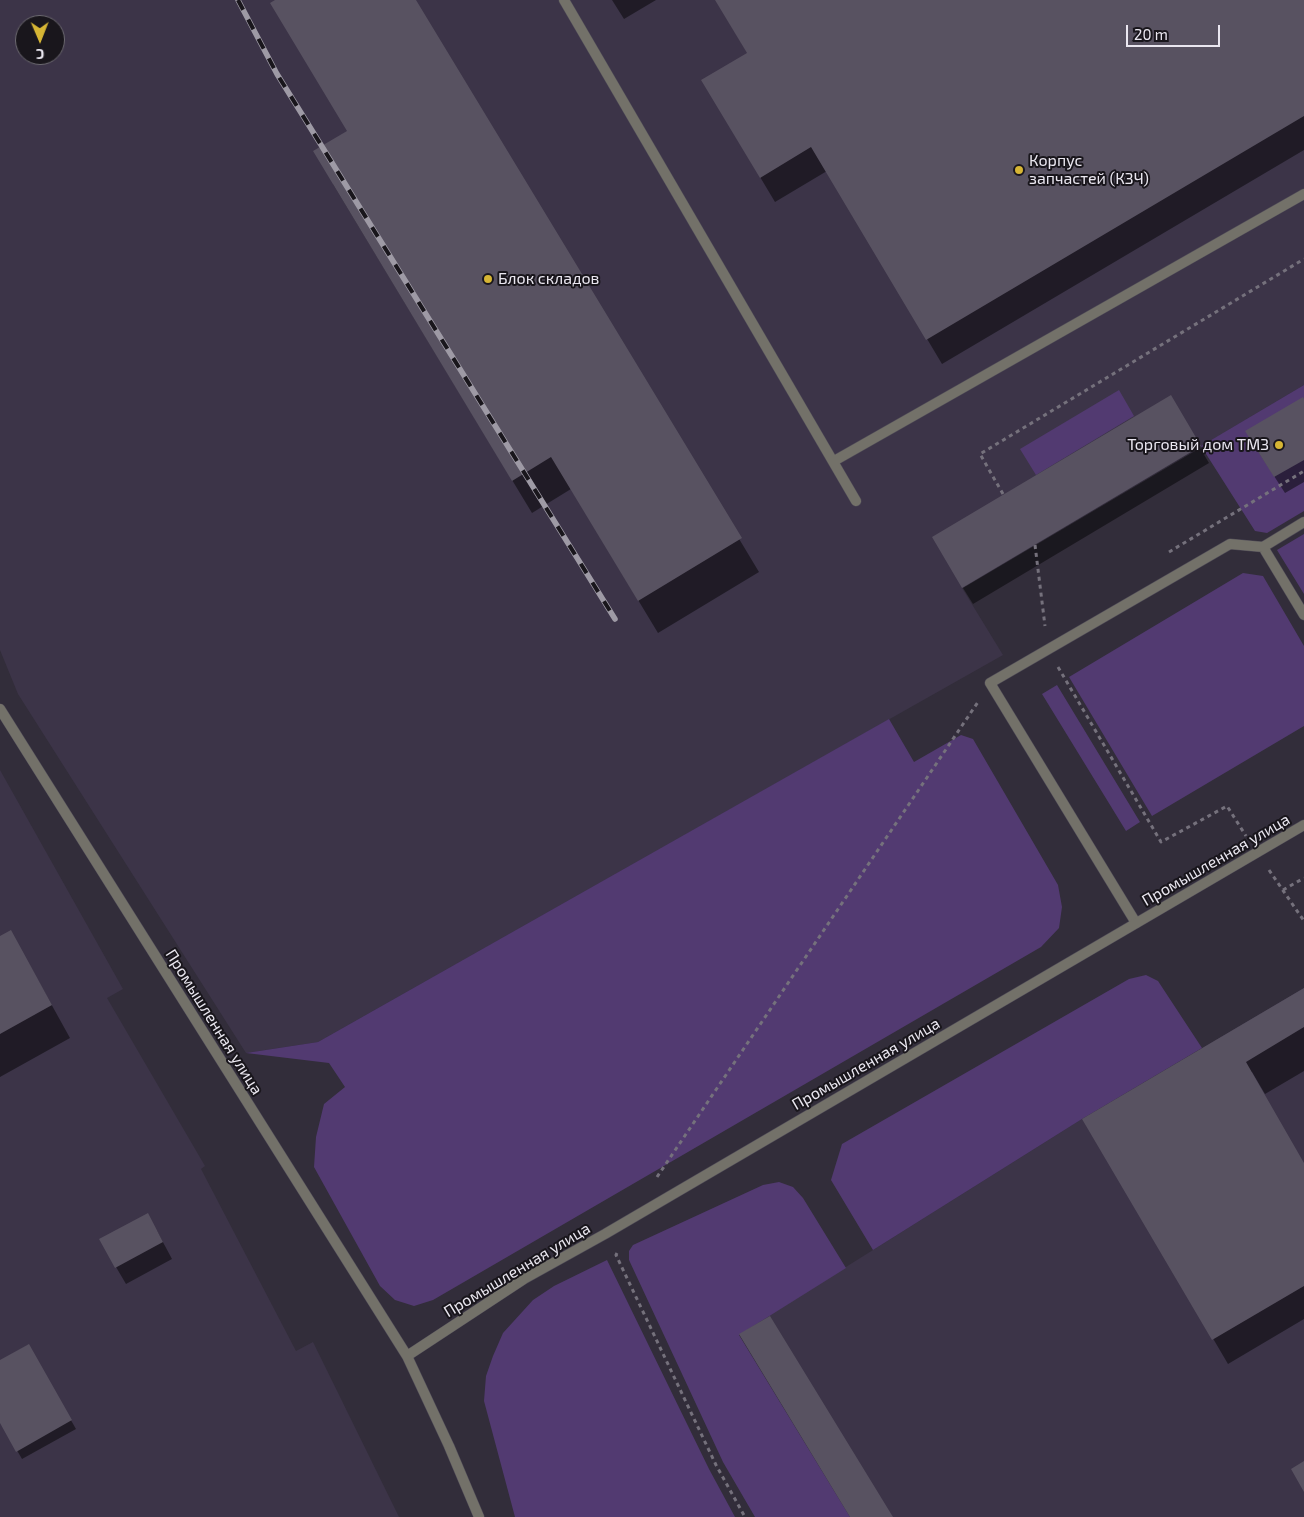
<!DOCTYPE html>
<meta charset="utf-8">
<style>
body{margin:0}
#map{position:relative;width:1304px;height:1517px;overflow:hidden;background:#322d3a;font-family:"Exo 2",sans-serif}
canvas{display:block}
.north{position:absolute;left:15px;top:15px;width:50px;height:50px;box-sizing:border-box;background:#19161c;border:1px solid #6d6a71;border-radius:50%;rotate:179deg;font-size:14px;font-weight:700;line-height:20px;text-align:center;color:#eae7f0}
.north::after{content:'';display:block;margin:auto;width:18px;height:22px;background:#d6b534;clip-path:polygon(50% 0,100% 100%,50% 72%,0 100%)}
.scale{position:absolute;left:1126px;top:25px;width:94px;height:22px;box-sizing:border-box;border:2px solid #eae7f0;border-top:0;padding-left:6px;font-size:15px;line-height:18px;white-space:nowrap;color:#eae7f0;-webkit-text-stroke:4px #19161c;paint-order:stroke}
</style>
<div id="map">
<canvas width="1304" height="1517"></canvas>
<div class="north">С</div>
<div class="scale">20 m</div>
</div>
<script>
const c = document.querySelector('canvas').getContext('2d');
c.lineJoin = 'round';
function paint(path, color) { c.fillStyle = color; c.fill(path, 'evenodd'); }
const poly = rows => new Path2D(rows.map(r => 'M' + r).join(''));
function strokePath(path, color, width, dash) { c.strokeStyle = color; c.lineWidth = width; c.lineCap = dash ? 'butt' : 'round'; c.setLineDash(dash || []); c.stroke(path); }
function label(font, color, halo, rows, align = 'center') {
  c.font = font + ' "Exo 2",sans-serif'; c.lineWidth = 4; c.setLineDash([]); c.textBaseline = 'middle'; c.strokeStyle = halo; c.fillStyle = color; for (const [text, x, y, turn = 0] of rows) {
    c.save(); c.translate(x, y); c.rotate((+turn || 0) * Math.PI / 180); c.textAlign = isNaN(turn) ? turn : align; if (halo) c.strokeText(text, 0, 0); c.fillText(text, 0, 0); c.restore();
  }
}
const built = poly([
 [0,0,1304,0,1304,385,962,588,1003,655,318,1042,246,1053,18,694,0,650],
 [25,25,55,25,55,55,25,55],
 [0,770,123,989,107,998,205,1166,201,1169,296,1351,313,1342,399,1517,0,1517,0,1511,17,1502,0,1511],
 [1304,988,1304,1517,850,1517,739,1334,1082,1119]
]);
const green = poly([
 [1304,385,1304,511,1267,533,1255,531,1201,446],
 [1119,390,1134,416,1036,475,1020,449],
 [1304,534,1304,594,1277,550],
 [1243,573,1263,576,1304,646,1304,726,1152,816,1069,677],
 [1057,685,1140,822,1126,831,1042,694],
 [889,719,914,762,961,735,973,739,1058,885,1062,907,1059,928,1041,947,433,1300,414,1306,395,1300,380,1286,314,1167,316,1137,324,1104,345,1087,329,1063,246,1053,318,1042],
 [1146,975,1158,981,1202,1048,1082,1119,873,1250,831,1180,842,1144,1129,979],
 [779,1182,793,1187,803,1198,846,1268,739,1335,850,1517,755,1517,723,1462,629,1260,629,1251,633,1245,763,1185],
 [607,1260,709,1469,735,1517,515,1517,484,1401,486,1376,493,1356,503,1333,533,1300,554,1286]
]);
const shadow = poly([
 [278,0,415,0,759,572,658,633,571,489,532,513,333,184,348,131],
 [612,0,656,0,624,19],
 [716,0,1304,0,1304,150,942,364,827,171,775,202,717,105,748,54],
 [1304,401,1304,482,1285,493,1256,448],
 [1200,448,1209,463,973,604,963,588],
 [0,937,29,964,70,1038,0,1077],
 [1304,989,1304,1071,1265,1094,1252,1072,1250,1073,1304,1166,1304,1319,1228,1364,1084,1119],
 [157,1231,172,1259,126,1284,116,1267],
 [28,1345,76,1429,22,1459,0,1421,0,1361]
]);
const building = poly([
 [275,0,416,0,742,538,638,601,551,457,512,481,313,151,347,131,270,3],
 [715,0,1304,0,1304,116,926,340,811,147,760,178,701,80,747,53],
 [1171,395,1201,446,962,588,932,537],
 [1303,397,1304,399,1304,460,1274,477,1245,431],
 [11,930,52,1005,0,1034,0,936],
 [1304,988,1304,1027,1246,1062,1304,1163,1304,1286,1212,1340,1082,1119],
 [148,1213,163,1242,115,1268,99,1239],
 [770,1316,893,1517,850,1517,739,1334],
 [29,1344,72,1420,16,1452,0,1423,0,1360],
 [1304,1461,1304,1492,1291,1469]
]);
const path = poly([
 [1003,494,980,454,1304,259],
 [1035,545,1045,626],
 [1169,552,1304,471],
 [1058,667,1161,842,1227,806,1246,836],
 [1269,870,1304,921],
 [1283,890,1304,878],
 [657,1177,978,702],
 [617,1253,616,1255,716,1465,745,1517]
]);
const service = poly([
 [564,0,856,501],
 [834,461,1304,194],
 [1263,547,1304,522],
 [1136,923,990,683,1230,544,1263,547,1304,615]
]);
const minor = poly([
 [0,709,407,1356,449,1446,479,1517],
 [407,1356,524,1279,605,1234,1304,825]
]);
const rail = poly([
 [238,0,277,74,615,619]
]);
const markers = [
 [1019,170,5,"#d6b534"],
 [488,279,5,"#d6b534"],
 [1279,445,5,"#d6b534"]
];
const poiNames = [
 ["Корпус",1029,161],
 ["запчастей (КЗЧ)",1029,179],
 ["Блок складов",498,279],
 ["Торговый дом ТМЗ",1269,445,"right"]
];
const streetNames = [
 ["Промышленная улица",1216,860,-30],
 ["Промышленная улица",214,1022,58],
 ["Промышленная улица",866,1064,-30],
 ["Промышленная улица",517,1270,-31]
];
paint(built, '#3c3448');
paint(green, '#523a71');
paint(shadow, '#0007');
paint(building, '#585261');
strokePath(service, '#4f4b57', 11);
strokePath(minor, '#4f4b57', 11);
strokePath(path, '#75717c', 3, [4, 4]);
strokePath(service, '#737169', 10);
strokePath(minor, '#737169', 10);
strokePath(rail, '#9e9aa5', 5.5);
strokePath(rail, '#19161c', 4, [11]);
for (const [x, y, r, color] of markers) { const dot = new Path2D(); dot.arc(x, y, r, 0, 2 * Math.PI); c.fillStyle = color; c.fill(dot); strokePath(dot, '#19161c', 2); }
label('16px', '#eae7f0', '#19161c', poiNames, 'left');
label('16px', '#eae7f0', '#19161c', streetNames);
</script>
